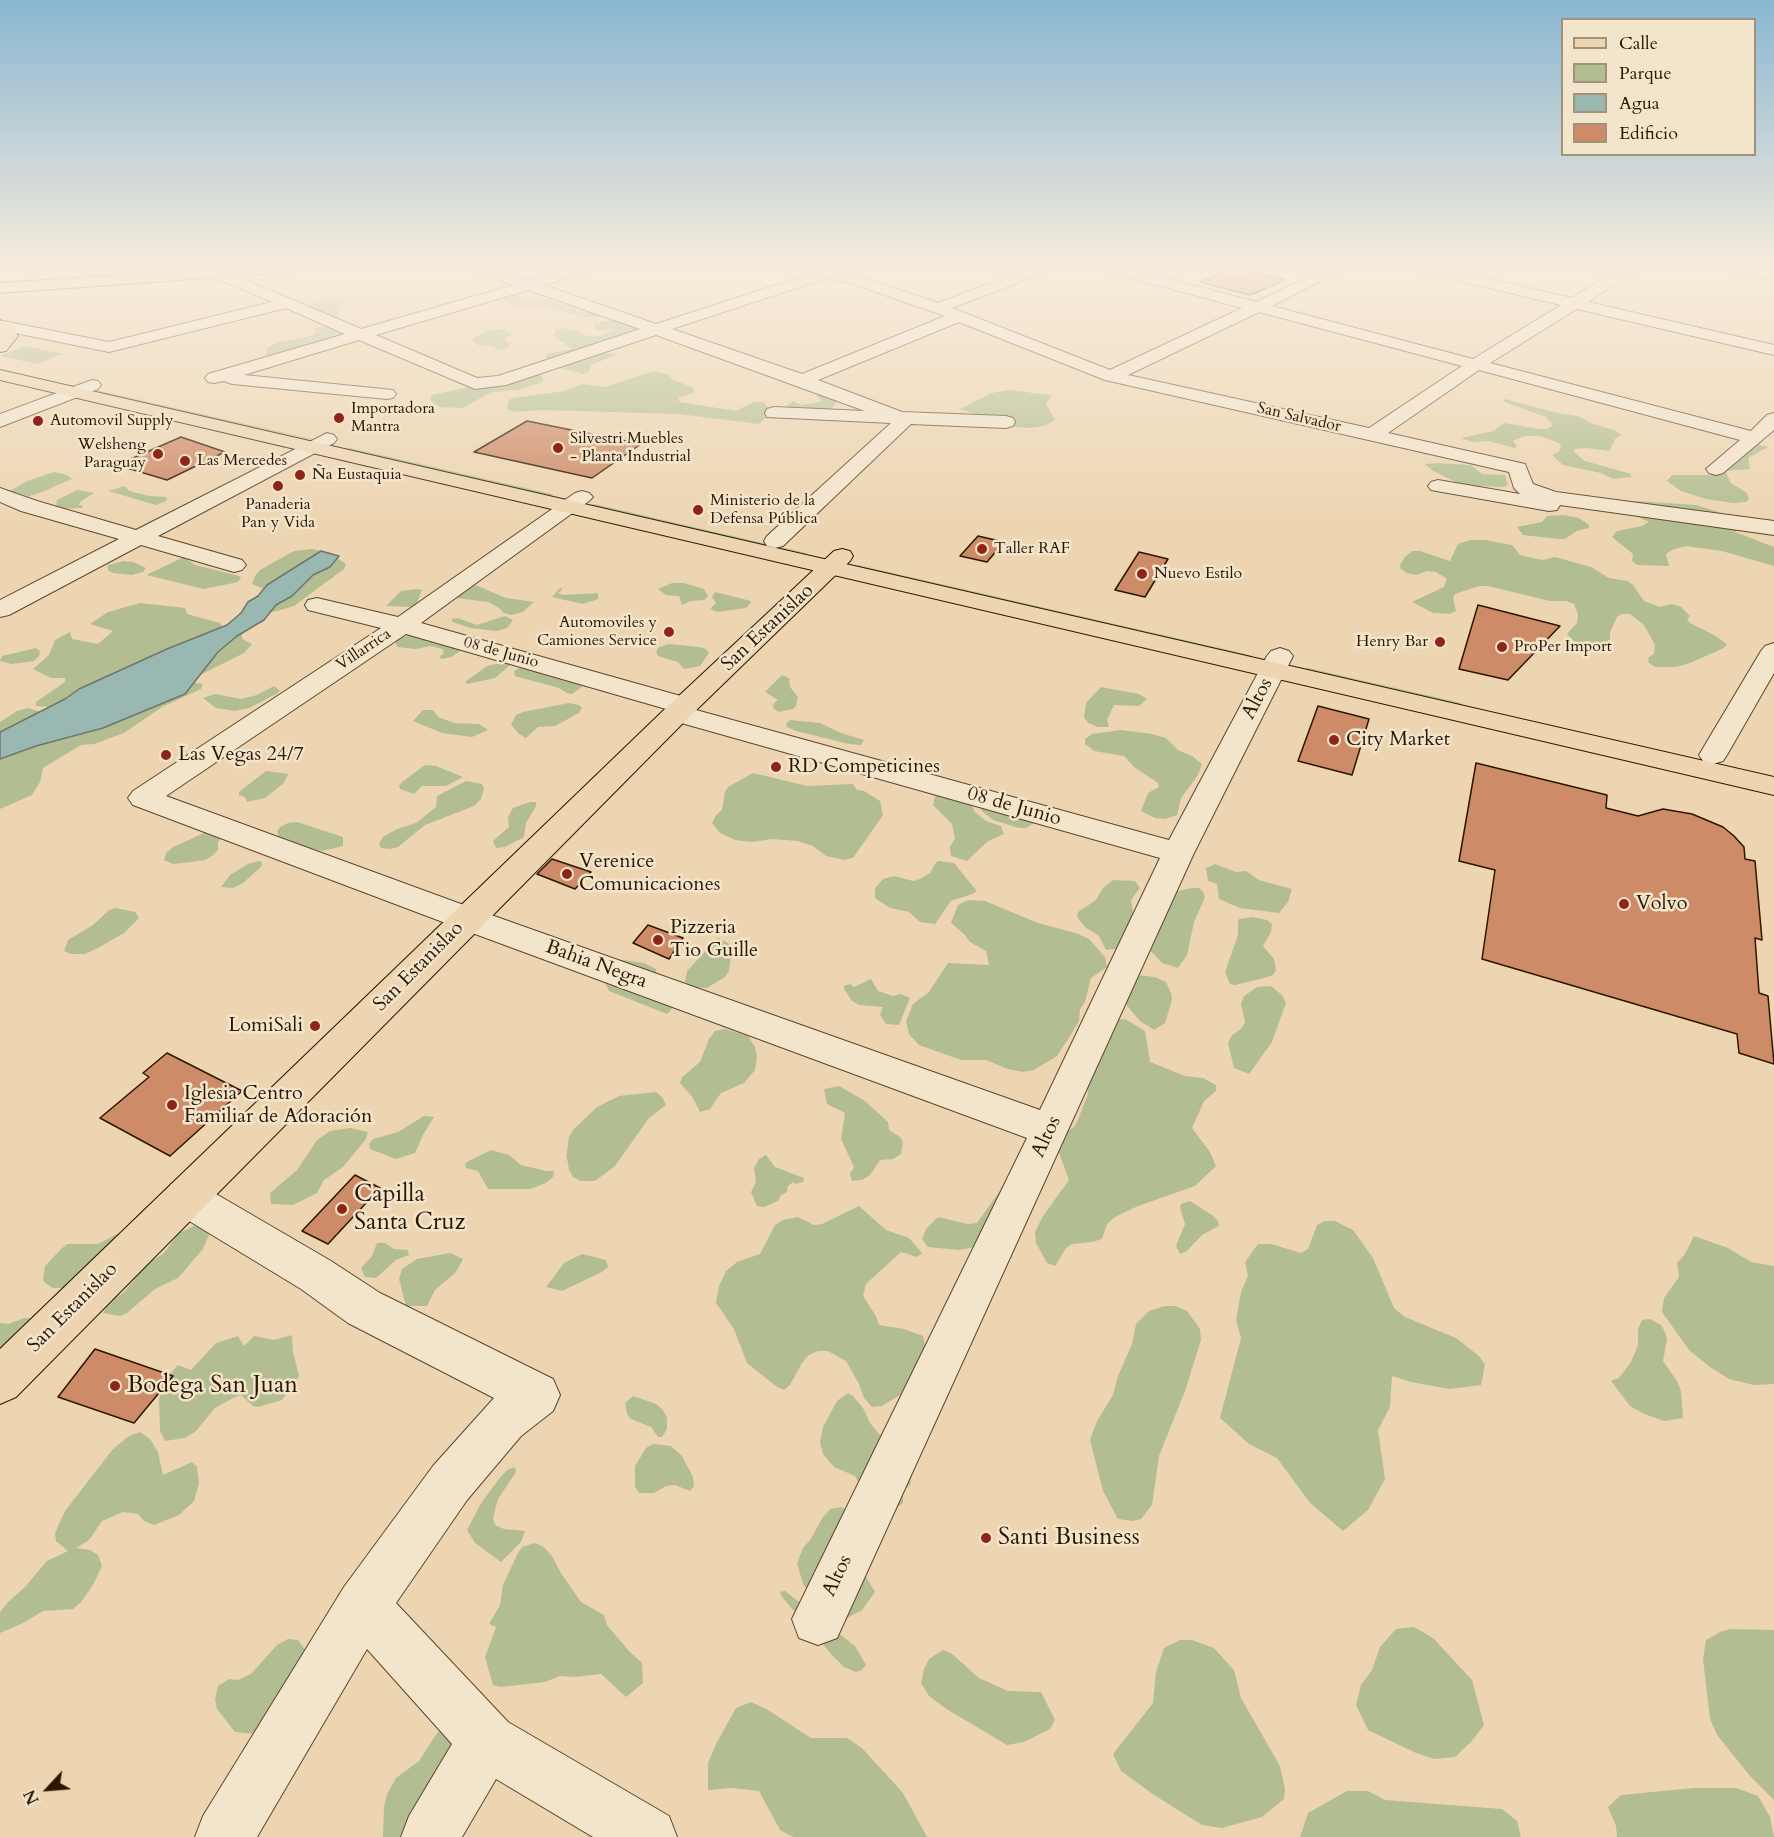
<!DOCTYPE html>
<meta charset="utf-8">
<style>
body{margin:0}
#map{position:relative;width:1774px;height:1837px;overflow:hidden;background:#edd5b1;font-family:Cardo,serif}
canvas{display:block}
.legend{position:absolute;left:1561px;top:18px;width:195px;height:138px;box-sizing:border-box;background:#f3e4cc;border:2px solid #a3927a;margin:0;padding:8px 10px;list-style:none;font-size:18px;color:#2b1600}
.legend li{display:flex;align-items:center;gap:12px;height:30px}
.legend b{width:30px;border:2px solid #a3927a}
.north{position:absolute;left:18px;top:1759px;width:60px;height:60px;-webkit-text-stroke:4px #f3e4cc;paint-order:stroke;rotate:244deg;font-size:16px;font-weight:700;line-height:24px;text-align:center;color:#2b1600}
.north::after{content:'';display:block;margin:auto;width:21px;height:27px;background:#2b1600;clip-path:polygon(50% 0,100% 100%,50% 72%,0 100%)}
</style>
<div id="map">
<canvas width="1774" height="1837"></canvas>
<ul class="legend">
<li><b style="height:8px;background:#edd5b1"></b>Calle</li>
<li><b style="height:16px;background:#b2be91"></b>Parque</li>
<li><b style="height:16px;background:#9ab8b2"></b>Agua</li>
<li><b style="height:16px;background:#ce8b68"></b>Edificio</li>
</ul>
<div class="north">N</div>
</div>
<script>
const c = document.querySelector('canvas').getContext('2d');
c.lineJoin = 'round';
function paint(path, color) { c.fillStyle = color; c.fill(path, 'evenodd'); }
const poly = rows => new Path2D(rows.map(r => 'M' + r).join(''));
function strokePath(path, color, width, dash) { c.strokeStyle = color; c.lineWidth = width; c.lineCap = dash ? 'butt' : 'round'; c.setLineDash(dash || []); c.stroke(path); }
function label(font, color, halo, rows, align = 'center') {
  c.font = font + ' Cardo,serif'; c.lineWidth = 5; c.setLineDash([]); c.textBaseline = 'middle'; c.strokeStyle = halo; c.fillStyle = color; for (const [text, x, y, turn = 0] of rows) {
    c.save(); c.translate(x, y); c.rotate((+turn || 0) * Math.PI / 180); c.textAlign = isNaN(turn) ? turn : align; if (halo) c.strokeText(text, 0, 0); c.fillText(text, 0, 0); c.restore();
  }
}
const green = poly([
 [508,293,520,295,520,299,527,302,542,298,581,311,599,313,608,317,580,317,549,307,519,307,504,301,505,296],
 [341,299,346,303,339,308,338,314,341,320,306,306,324,301],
 [617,319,639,329,637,332,559,360,547,359,545,356,549,353,572,349,553,336,556,330,565,328,582,332,587,336,599,336,616,329,595,330,595,323],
 [329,326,341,332,341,337,271,356,266,355,267,348,277,342,307,337,317,333,314,330,316,328],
 [503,329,511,333,510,336,505,338,510,346,506,349,497,350,493,346,477,345,471,339,488,331],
 [24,346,63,354,37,364,0,356],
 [596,353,615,353,616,355,591,365,589,372,584,374,556,367],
 [653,371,667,374,674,380,694,388,694,393,678,398,680,402,736,411,753,402,763,402,768,407,769,415,759,424,679,414,543,410,515,412,507,409,509,400,513,398,564,391,583,384,605,387],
 [537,372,543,378,543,382,517,390,492,392,462,408,440,407,430,400,432,395],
 [1008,390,1051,395,1046,404,1055,420,1044,426,1027,428,995,425,986,417,960,409,992,393],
 [100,391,312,439,313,440,95,393],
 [813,391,835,398,837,403,832,407,832,413,787,409,785,407,793,401,801,405,820,402,821,400],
 [1505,399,1557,413,1578,416,1593,424,1614,430,1621,435,1615,439,1609,451,1586,448,1575,449,1574,452,1585,461,1631,474,1631,477,1613,479,1601,473,1563,465,1552,455,1559,452,1561,446,1559,443,1540,436,1526,436,1517,439,1513,441,1517,446,1514,448,1489,441,1472,442,1461,438,1493,431,1504,423,1540,429,1547,429,1553,425,1546,417,1507,403,1503,401],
 [1753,443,1768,447,1748,458,1750,469,1725,471,1731,483,1747,493,1749,499,1746,502,1733,503,1706,499,1681,491,1667,481,1672,475,1712,475,1711,469],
 [350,448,552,494,553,495,551,497,345,450],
 [1437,463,1471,465,1482,474,1505,475,1508,485,1503,487,1473,486,1458,483,1433,471,1425,464],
 [54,472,67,475,72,479,37,494,29,496,10,491,27,481],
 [125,486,129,491,150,496,167,497,166,501,156,505,108,491],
 [77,490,94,493,80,502,79,505,83,506,82,508,56,509,57,500],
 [1638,501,1696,505,1745,520,1735,532,1774,547,1774,566,1722,551,1686,546,1674,549,1666,554,1669,566,1637,565,1632,561,1633,554,1612,537,1617,531,1642,526,1649,522,1629,513,1626,503],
 [594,504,806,553,807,554,588,506],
 [1564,515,1579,518,1589,525,1589,528,1577,531,1565,539,1558,539,1523,535,1517,527,1542,522,1547,516],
 [1470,540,1485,540,1512,545,1520,555,1542,560,1555,557,1591,567,1609,578,1628,581,1633,585,1644,601,1660,607,1672,604,1681,607,1690,616,1687,619,1690,623,1714,635,1727,644,1724,648,1690,663,1676,667,1655,667,1648,662,1649,657,1654,654,1655,645,1644,625,1630,614,1621,614,1617,617,1610,632,1610,645,1586,648,1576,644,1567,634,1577,623,1578,614,1574,604,1566,601,1550,601,1488,586,1479,586,1455,594,1453,598,1456,611,1450,614,1433,613,1412,602,1444,587,1447,579,1436,572,1427,571,1416,575,1407,573,1401,569,1400,565,1405,557,1412,551,1420,551,1450,561,1458,544],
 [312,549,330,553,346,564,344,569,294,606,274,612,259,611,269,591,252,584,255,576,260,570,294,551],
 [184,557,195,565,239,576,241,578,238,582,204,589,146,575],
 [124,561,133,562,146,568,143,572,132,575,113,573,108,570,108,565],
 [858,565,1250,655,1253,657,853,567],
 [672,583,684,583,704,589,708,596,704,600,690,601,682,605,679,596,666,595,658,589],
 [473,584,506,598,534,602,523,612,511,615,504,613,499,608,488,602,457,598,457,595],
 [560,588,563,589,558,593,563,595,598,593,598,599,583,604,552,597],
 [417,589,422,590,416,605,410,607,386,606,401,591],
 [715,592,751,601,751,603,746,608,717,612,710,609,716,603,712,597],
 [140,603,185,608,187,614,220,623,222,627,54,707,36,706,36,702,65,682,65,678,51,678,33,669,49,655,55,640,70,632,72,639,98,644,113,631,90,624,108,612],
 [505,616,513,620,507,628,497,631,470,628,453,622,451,619,458,618,477,625],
 [255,625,242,634,242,639,252,644,244,653,202,674,187,679,173,663],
 [412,634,458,647,462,650,451,657,442,659,439,657,444,653,442,649,430,646,416,649,397,647,395,640],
 [669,644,699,647,706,649,709,653,700,666,684,669,678,662,658,656,656,651,659,647],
 [36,648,40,651,39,656,34,661,12,664,0,661,2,656],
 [505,662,508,663,509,666,495,678,468,684,465,682,487,666],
 [520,668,532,669,539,673,582,684,583,686,572,694,567,693,559,688,515,676,514,671],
 [1308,668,1461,703,1463,707,1303,670],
 [782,675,789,678,790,687,798,697,796,706,793,709,779,712,773,708,774,703,778,700,765,692],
 [195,683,203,684,201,689,162,707,124,733,94,744,81,745,43,768,40,782,32,795,0,809,0,746,173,686],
 [274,686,280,691,276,694,249,708,235,711,216,708,203,698,215,694,241,699,257,695],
 [1101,687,1139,694,1147,699,1139,706,1114,705,1107,720,1109,727,1098,727,1088,723,1084,717,1086,703],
 [569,703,579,705,582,708,579,713,555,726,538,727,526,738,519,734,511,725,516,715,523,712],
 [28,708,45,713,0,736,0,722,17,711],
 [423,710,433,710,438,717,454,723,479,724,488,730,472,737,442,733,413,721],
 [790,720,820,723,841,733,864,740,861,745,849,744,796,731,787,727,786,724],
 [1121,730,1152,734,1166,738,1178,750,1192,756,1202,764,1198,775,1181,798,1177,815,1165,819,1155,818,1141,811,1148,793,1159,787,1158,783,1134,767,1124,756,1094,751,1085,744,1085,739,1092,734],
 [425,765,436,766,463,777,446,786,422,786,414,794,400,789,399,786,402,782],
 [266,771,288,774,284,783,265,798,247,802,245,797,239,795,239,792],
 [753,773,807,786,853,784,857,790,864,791,880,801,883,815,853,858,844,860,826,856,813,846,798,841,772,839,752,842,735,840,720,833,712,823,716,815,722,810,725,792,728,787],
 [466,781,482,784,484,788,481,799,474,806,425,825,398,847,390,849,381,848,379,844,383,837,397,829,416,823,436,807,437,796],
 [936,793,971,801,974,811,986,821,1001,826,1004,834,988,841,967,861,951,856,950,847,955,838,952,824,933,805],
 [1005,796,1022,801,1042,818,1026,828,1019,828,993,820,982,811,980,807],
 [530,802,536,802,536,806,526,823,524,837,505,847,496,848,493,841,509,827,508,817,513,808],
 [297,822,343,837,343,846,322,851,300,846,279,837,277,831,280,827,288,823],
 [213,829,224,831,218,842,218,850,212,856,205,860,183,863,173,864,164,860,166,853,173,847],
 [259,861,262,862,261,867,243,883,233,888,221,887,230,875,248,864],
 [938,861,954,863,976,890,975,893,951,901,935,924,920,922,909,912,890,908,875,898,875,888,883,879,894,876,913,881,920,879,930,873,935,864],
 [1215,864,1236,872,1246,871,1259,880,1292,889,1288,902,1279,913,1240,908,1219,899,1217,884,1208,881,1206,868],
 [1113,880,1135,881,1140,888,1131,900,1134,916,1122,948,1106,950,1099,936,1085,927,1077,917,1078,912,1096,900,1103,888],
 [1192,888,1199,888,1203,892,1205,897,1194,922,1187,955,1178,968,1162,963,1149,949,1173,892],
 [968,900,985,901,1038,923,1076,933,1089,939,1105,957,1107,967,1091,978,1085,1002,1080,1009,1079,1021,1070,1036,1057,1056,1034,1070,1023,1072,1008,1069,986,1060,961,1060,919,1045,909,1034,906,1021,913,1004,929,992,948,963,989,965,986,951,970,942,964,934,951,923,958,905],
 [116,908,135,912,139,918,124,933,98,948,85,954,71,954,64,951,68,940,93,925,109,910],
 [1253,917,1267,920,1272,924,1271,932,1263,946,1274,959,1276,970,1273,975,1264,978,1235,985,1230,984,1225,972,1238,935,1238,922,1239,919],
 [718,938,728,943,732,949,729,971,725,977,707,988,691,987,685,982,687,971],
 [609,958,644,963,656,969,656,974,676,1004,667,1014,609,991,603,978],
 [1136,975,1155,977,1166,982,1171,993,1172,1000,1165,1023,1154,1030,1140,1021,1124,1002],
 [871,979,878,991,893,996,901,994,910,998,899,1025,886,1024,880,1015,883,1007,859,1005,852,1001,844,989,844,986,850,984,854,987],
 [1271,986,1282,995,1286,1003,1272,1042,1249,1074,1234,1068,1228,1043,1232,1035,1242,1028,1245,1022,1241,1004,1244,996,1257,987],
 [1120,1019,1127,1020,1145,1031,1150,1062,1185,1076,1203,1078,1216,1085,1216,1091,1204,1101,1192,1128,1210,1152,1216,1166,1195,1186,1138,1206,1115,1217,1107,1224,1102,1239,1092,1242,1072,1244,1066,1248,1055,1266,1047,1263,1036,1243,1035,1232,1043,1216,1069,1180,1058,1150,1064,1132,1073,1128,1077,1122,1088,1094,1087,1081,1105,1026],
 [725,1029,748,1036,755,1047,757,1056,755,1070,744,1083,721,1093,710,1109,700,1112,693,1098,680,1083,682,1077,700,1062,709,1039,715,1031],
 [839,1086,865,1101,888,1122,889,1130,900,1137,903,1142,901,1154,893,1159,880,1160,870,1175,862,1180,852,1181,850,1174,854,1167,841,1139,845,1113,827,1104,824,1089],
 [656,1092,663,1098,666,1105,649,1118,615,1166,595,1181,581,1181,573,1177,569,1170,567,1157,565,1166,569,1137,573,1130,597,1107,619,1096],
 [424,1116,434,1117,423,1135,415,1153,396,1159,370,1149,369,1144,373,1139,398,1132],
 [350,1128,368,1132,366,1139,343,1167,324,1180,317,1193,293,1205,271,1204,270,1193,297,1170,317,1140,330,1131],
 [491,1150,509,1155,521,1165,546,1171,554,1171,553,1177,546,1183,530,1189,488,1189,478,1171,466,1168,465,1163],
 [766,1155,775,1167,804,1178,803,1182,795,1184,793,1182,788,1186,787,1192,781,1195,778,1201,764,1207,757,1206,751,1192,756,1182,754,1168,759,1159],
 [1005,1189,975,1247,959,1250,928,1247,922,1239,926,1229,938,1217,968,1224,977,1223,999,1192],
 [1190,1201,1212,1215,1218,1221,1219,1226,1202,1235,1187,1251,1180,1254,1176,1246,1185,1224,1180,1208,1181,1204],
 [859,1206,886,1230,909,1238,922,1253,917,1257,901,1252,866,1284,863,1296,876,1316,879,1325,904,1329,923,1336,925,1345,905,1392,882,1406,872,1407,864,1398,859,1384,846,1361,828,1351,818,1351,809,1355,802,1363,790,1385,784,1390,777,1387,747,1363,734,1329,716,1303,719,1286,726,1271,737,1262,760,1254,775,1225,783,1220,798,1217,814,1225,822,1224],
 [1325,1221,1335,1221,1353,1230,1373,1258,1394,1308,1405,1317,1456,1338,1479,1356,1485,1365,1481,1385,1450,1389,1411,1382,1392,1376,1390,1407,1378,1430,1385,1479,1368,1510,1343,1531,1310,1503,1277,1458,1249,1444,1220,1418,1241,1338,1236,1320,1241,1292,1248,1276,1245,1262,1258,1244,1271,1244,1301,1253,1308,1249,1317,1225],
 [208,1224,210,1232,203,1249,178,1278,155,1289,127,1313,120,1316,103,1313,109,1301,123,1293,146,1265,164,1253,179,1233,196,1225],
 [117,1234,125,1234,71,1288,53,1288,44,1282,43,1278,45,1266,62,1248,68,1244,98,1244],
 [1694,1236,1728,1248,1751,1262,1774,1266,1774,1384,1754,1385,1729,1379,1710,1367,1689,1350,1662,1312,1664,1298,1679,1277,1677,1263,1685,1254],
 [377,1243,385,1243,394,1249,408,1250,409,1255,396,1260,376,1278,365,1277,361,1268,372,1256],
 [450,1253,463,1259,456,1272,435,1290,427,1306,406,1306,399,1279,402,1269,417,1259],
 [582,1254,606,1260,608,1267,602,1272,562,1291,546,1287,564,1263],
 [1165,1306,1176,1306,1187,1311,1200,1329,1201,1340,1185,1391,1159,1456,1152,1505,1141,1519,1133,1521,1118,1519,1103,1491,1090,1440,1097,1421,1113,1395,1118,1376,1132,1344,1136,1324,1149,1311],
 [24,1318,34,1318,0,1361,0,1323,8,1324],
 [1650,1319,1661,1325,1665,1332,1667,1339,1663,1361,1677,1381,1681,1391,1683,1418,1664,1421,1644,1414,1630,1406,1611,1381,1619,1378,1631,1362,1638,1345,1638,1329,1642,1320],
 [292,1335,293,1352,299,1376,282,1400,258,1407,253,1406,241,1395,233,1398,215,1408,196,1431,185,1438,165,1441,160,1431,159,1400,164,1381,178,1365,191,1370,216,1343,238,1336,244,1346,254,1336,274,1340],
 [848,1393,853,1396,863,1408,870,1423,879,1434,887,1438,913,1466,910,1485,903,1491,903,1503,899,1506,895,1507,860,1486,855,1476,834,1467,823,1454,820,1442,823,1427,837,1401],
 [633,1396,656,1404,663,1410,667,1418,667,1429,662,1437,658,1437,651,1427,631,1419,627,1414,625,1403],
 [140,1432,150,1439,158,1452,163,1475,192,1462,197,1467,199,1483,194,1501,179,1515,154,1525,144,1521,138,1514,123,1512,102,1521,89,1540,76,1548,90,1550,98,1555,102,1566,93,1585,81,1602,73,1609,43,1611,23,1623,0,1633,0,1612,8,1602,24,1588,47,1561,68,1551,56,1541,55,1533,65,1511,113,1449,129,1436],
 [653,1444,671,1446,682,1456,693,1477,694,1486,690,1491,675,1485,666,1486,654,1493,639,1493,635,1487,635,1466,646,1448],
 [515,1467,516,1472,498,1499,493,1518,495,1525,504,1529,525,1531,521,1542,501,1562,475,1543,467,1530,480,1505,498,1480,507,1470],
 [841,1507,849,1510,864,1573,875,1592,862,1610,847,1618,815,1600,803,1584,797,1563,803,1548,810,1540,823,1517,830,1509],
 [535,1543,544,1547,552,1556,561,1573,581,1602,604,1615,607,1625,629,1651,642,1663,643,1683,626,1697,601,1674,574,1677,560,1676,545,1682,501,1687,493,1685,485,1657,496,1627,489,1624,500,1605,503,1585,517,1555,522,1547],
 [785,1591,855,1646,866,1665,862,1670,856,1672,844,1667,832,1655,782,1597,780,1592],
 [1414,1627,1433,1638,1472,1680,1484,1725,1471,1742,1455,1757,1434,1759,1416,1753,1368,1730,1356,1705,1361,1685,1372,1670,1380,1647,1396,1629],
 [1731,1629,1774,1630,1774,1800,1750,1776,1717,1735,1710,1719,1703,1659,1706,1640,1720,1632],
 [288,1639,298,1640,309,1655,255,1734,235,1732,217,1709,215,1699,218,1686,229,1679,238,1680,251,1674,277,1645],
 [1180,1640,1192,1640,1214,1648,1234,1670,1241,1698,1280,1766,1285,1789,1284,1799,1262,1817,1222,1828,1202,1825,1154,1795,1121,1771,1113,1754,1153,1703,1156,1672,1164,1648],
 [943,1650,951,1653,979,1678,1008,1691,1041,1692,1055,1720,1050,1729,1024,1742,1007,1745,948,1710,929,1696,921,1683,924,1669,929,1659],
 [751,1702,768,1710,811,1738,847,1738,862,1748,903,1793,927,1837,793,1837,780,1830,759,1791,732,1788,708,1790,708,1763,716,1744,736,1708],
 [446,1725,464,1729,423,1837,383,1837,384,1807,387,1794,396,1778,419,1761,437,1733],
 [1694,1788,1736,1788,1758,1796,1770,1817,1774,1837,1617,1837,1616,1826,1608,1807,1621,1795],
 [1347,1791,1368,1791,1385,1800,1502,1809,1517,1821,1521,1837,1300,1837,1308,1813]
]);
const water = poly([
 [321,551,339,556,330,567,313,575,292,596,276,605,264,620,237,636,218,652,185,694,103,728,36,746,0,759,0,732,65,699,79,689,167,649,227,625,241,613,248,602,258,596,267,585,321,551]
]);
const building = poly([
 [1235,268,1239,268,1285,280,1250,295,1200,282,1235,268],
 [527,421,641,444,592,478,474,452,527,421],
 [181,437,225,452,167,480,117,465,181,437],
 [978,536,1004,542,987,562,960,556,978,536],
 [1139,552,1168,559,1145,597,1115,590,1139,552],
 [1478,605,1560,626,1508,680,1459,669,1478,605],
 [1318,706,1369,719,1352,775,1298,761,1318,706],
 [1476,763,1607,795,1606,808,1638,816,1663,809,1692,814,1723,827,1734,836,1744,847,1745,859,1755,861,1762,940,1755,938,1759,993,1768,996,1774,1064,1739,1053,1737,1034,1482,959,1495,870,1459,861,1476,763],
 [552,859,591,872,575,889,537,874,552,859],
 [648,925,683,938,669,959,633,943,648,925],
 [167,1053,242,1091,170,1156,100,1118,149,1077,143,1073,167,1053],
 [355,1175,380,1188,328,1244,302,1231,355,1175],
 [95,1349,173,1376,134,1423,58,1397,95,1349]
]);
const minor = poly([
 [200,268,218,268,361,329,513,285,475,271,473,268,495,268,529,280,570,268,593,268,591,271,544,285,656,324,810,274,800,271,798,268,826,269,863,278,938,303,1029,268,1050,268,1048,271,952,308,1110,370,1242,308,1105,271,1103,268,1128,268,1256,302,1327,268,1346,268,1272,306,1473,359,1561,305,1417,271,1415,268,1442,268,1572,298,1621,268,1639,268,1588,302,1774,345,1774,355,1577,309,1490,363,1751,431,1767,415,1774,413,1774,430,1723,473,1716,475,1709,473,1706,469,1740,440,1479,370,1388,433,1525,464,1533,484,1556,492,1774,521,1774,535,1560,505,1557,510,1549,511,1431,490,1428,486,1431,482,1438,480,1520,494,1514,488,1509,472,1105,380,959,322,818,380,902,412,1006,416,1013,418,1015,422,1013,426,1006,428,911,424,783,546,775,548,767,546,764,541,767,536,891,423,767,417,765,413,767,409,774,407,865,411,656,335,506,385,475,389,359,340,244,375,393,390,396,394,393,398,387,399,232,384,224,381,214,383,208,382,205,378,208,374,345,334,286,308,109,352,0,330,0,322,3,321,109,342,272,302,202,272,200,268],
 [827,278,853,284,945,316,802,374,672,329,827,278],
 [528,290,640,329,498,376,477,378,376,335,528,290],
 [1259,312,1462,366,1369,428,1128,375,1259,312],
 [1726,268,1757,268,1774,272,1774,280,1728,271,1726,268],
 [92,380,98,381,101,385,98,389,0,427,0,414,92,380],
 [327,433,334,435,337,439,334,443,158,536,242,560,246,565,242,570,234,572,141,545,9,615,0,617,0,600,119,539,21,511,0,502,0,488,37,501,136,530,327,433],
 [582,491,589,493,593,497,589,501,421,623,695,700,699,706,696,710,1169,840,1267,656,1271,651,1280,648,1289,651,1293,656,1194,853,837,1638,818,1645,799,1638,792,1619,1027,1138,456,927,133,805,128,798,133,791,381,628,308,610,305,605,308,600,317,598,398,617,575,493,582,491],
 [406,634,666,709,663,713,667,719,1160,858,1040,1110,480,911,166,796,406,634],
 [1774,643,1774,673,1727,755,1723,761,1713,764,1703,761,1699,755,1761,651,1765,646,1774,643],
 [185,1179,199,1184,331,1261,380,1293,553,1379,560,1395,553,1411,521,1436,467,1500,396,1603,508,1722,669,1816,677,1837,593,1837,496,1779,462,1837,401,1837,409,1816,452,1744,367,1649,257,1837,195,1837,203,1816,344,1587,433,1466,494,1398,348,1323,301,1289,171,1210,165,1197,171,1184,185,1179]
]);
const major = poly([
 [222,268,296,268,289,272,0,293,0,283,222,268],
 [0,320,13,327,18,336,6,351,0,352,0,320],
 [842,549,850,551,853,556,850,561,687,719,16,1397,0,1404,0,1349,667,707,834,551,842,549]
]);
const highway = poly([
 [0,370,1774,777,1774,795,0,380,0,370]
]);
const markers = [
 [339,418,6,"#8f2418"],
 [38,421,6,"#8f2418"],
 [558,448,6,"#8f2418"],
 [158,454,6,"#8f2418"],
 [185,461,6,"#8f2418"],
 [300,475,6,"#8f2418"],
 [278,486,6,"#8f2418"],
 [698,510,6,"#8f2418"],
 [982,549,6,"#8f2418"],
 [1142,574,6,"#8f2418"],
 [669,632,6,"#8f2418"],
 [1440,642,6,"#8f2418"],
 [1502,647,6,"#8f2418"],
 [1334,740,6,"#8f2418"],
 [166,755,6,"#8f2418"],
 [776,767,6,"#8f2418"],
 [567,874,6,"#8f2418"],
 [1624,904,6,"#8f2418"],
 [658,940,6,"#8f2418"],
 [315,1026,6,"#8f2418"],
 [172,1105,6,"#8f2418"],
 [342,1209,6,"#8f2418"],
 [115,1386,6,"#8f2418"],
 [986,1538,6,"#8f2418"]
];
const farPoinames = [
 ["Importadora",351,409],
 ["Mantra",351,427],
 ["Automovil Supply",50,421],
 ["Silvestri Muebles",570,439],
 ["- Planta Industrial",570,457],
 ["Welsheng",146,445,"right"],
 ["Paraguay",146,463,"right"],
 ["Las Mercedes",197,461],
 ["Ña Eustaquia",312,475],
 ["Ministerio de la",710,501],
 ["Defensa Pública",710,519],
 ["Panaderia",278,505,"center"],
 ["Pan y Vida",278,523,"center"],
 ["Taller RAF",994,549],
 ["Nuevo Estilo",1154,574],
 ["Automoviles y",657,623,"right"],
 ["Camiones Service",657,641,"right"],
 ["Henry Bar",1428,642,"right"],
 ["ProPer Import",1514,647]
];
const farStreetnames = [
 ["San Salvador",1299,418,13],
 ["Villarrica",364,650,-34],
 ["08 de Junio",501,653,16]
];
const streetNames = [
 ["San Estanislao",768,628,-43],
 ["Altos",1258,699,-62],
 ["08 de Junio",1014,807,16],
 ["Bahia Negra",596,965,20],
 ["San Estanislao",419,967,-45],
 ["Altos",1047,1137,-65],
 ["San Estanislao",73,1308,-45],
 ["Altos",838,1576,-65]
];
const poiNames = [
 ["City Market",1346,740],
 ["Las Vegas 24/7",178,755],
 ["RD Competicines",788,767],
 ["Verenice",579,862],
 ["Comunicaciones",579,885],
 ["Volvo",1636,904],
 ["Pizzeria",670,928],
 ["Tio Guille",670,951],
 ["LomiSali",303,1026,"right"],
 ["Iglesia Centro",184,1094],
 ["Familiar de Adoración",184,1117]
];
const nearPoinames = [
 ["Capilla",354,1195],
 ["Santa Cruz",354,1223],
 ["Bodega San Juan",127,1386],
 ["Santi Business",998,1538]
];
paint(green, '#b2be91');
paint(water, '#9ab8b2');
strokePath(water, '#6e776b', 1.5);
paint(building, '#ce8b68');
strokePath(building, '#2b1600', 1.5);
strokePath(minor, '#5c462c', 2);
strokePath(major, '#2b1600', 2);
strokePath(highway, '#2b1600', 2);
paint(minor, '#f3e4cc');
paint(major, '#edd5b1');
paint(highway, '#edd5b1');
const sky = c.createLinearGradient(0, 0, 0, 525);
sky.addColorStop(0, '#89b6d2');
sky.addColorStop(0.51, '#f7ecdc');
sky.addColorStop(1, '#f7ecdc00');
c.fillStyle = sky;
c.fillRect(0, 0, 1774, 525);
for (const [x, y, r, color] of markers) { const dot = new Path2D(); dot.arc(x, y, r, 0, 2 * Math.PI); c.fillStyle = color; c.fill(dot); strokePath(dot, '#f3e4cc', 2); }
label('16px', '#2b1600', '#f3e4cc', farPoinames, 'left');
label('16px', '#2b1600', '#f3e4cc', farStreetnames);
label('20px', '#2b1600', '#f3e4cc', streetNames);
label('20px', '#2b1600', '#f3e4cc', poiNames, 'left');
label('24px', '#2b1600', '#f3e4cc', nearPoinames, 'left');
</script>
